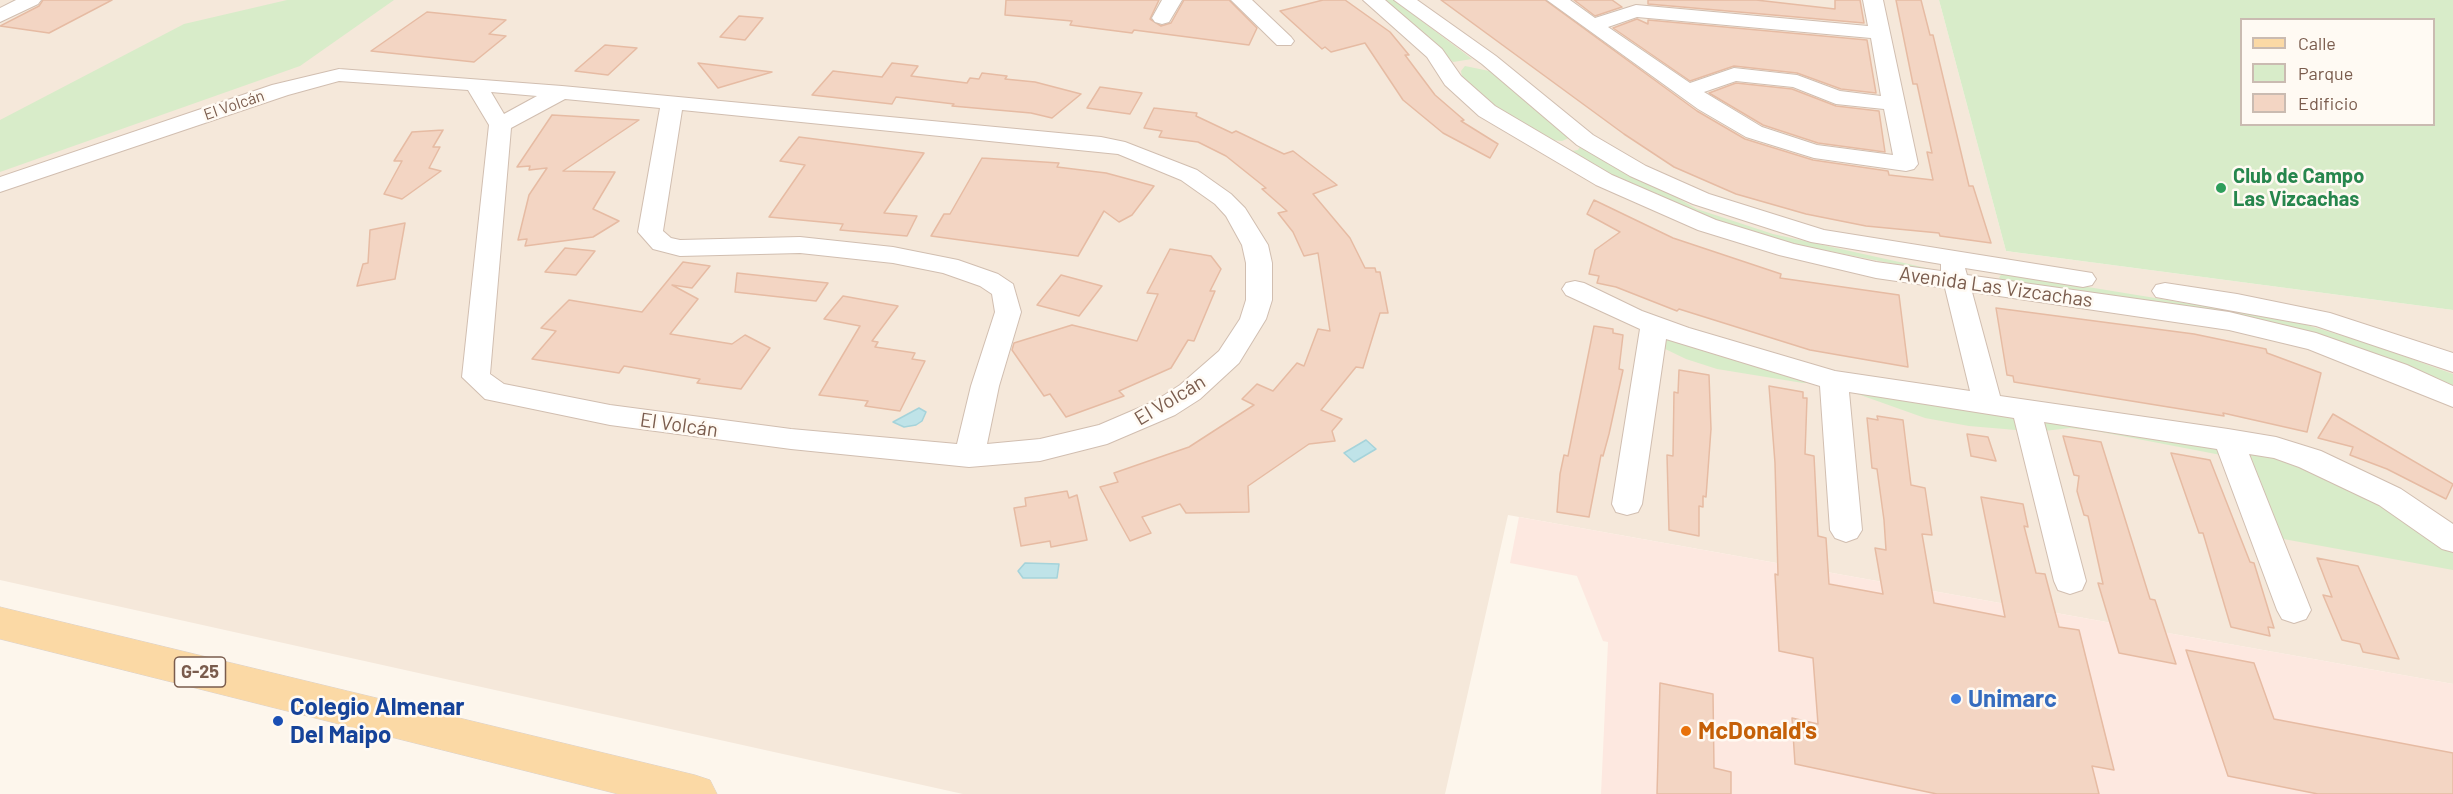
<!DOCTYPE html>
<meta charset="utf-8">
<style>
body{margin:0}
#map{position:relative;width:2453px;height:794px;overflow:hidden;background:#fdf6ec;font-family:Barlow,sans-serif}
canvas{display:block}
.legend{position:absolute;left:2240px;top:18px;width:195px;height:108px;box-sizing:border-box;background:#fffaf3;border:2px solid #cabbb1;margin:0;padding:8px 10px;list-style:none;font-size:18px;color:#7a5c4d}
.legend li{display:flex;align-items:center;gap:12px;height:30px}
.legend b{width:30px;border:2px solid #cabbb1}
</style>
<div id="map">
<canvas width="2453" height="794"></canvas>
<ul class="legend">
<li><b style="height:8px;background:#fbd9a5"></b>Calle</li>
<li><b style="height:16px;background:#d8ecc9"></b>Parque</li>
<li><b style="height:16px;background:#f3d5c3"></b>Edificio</li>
</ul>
</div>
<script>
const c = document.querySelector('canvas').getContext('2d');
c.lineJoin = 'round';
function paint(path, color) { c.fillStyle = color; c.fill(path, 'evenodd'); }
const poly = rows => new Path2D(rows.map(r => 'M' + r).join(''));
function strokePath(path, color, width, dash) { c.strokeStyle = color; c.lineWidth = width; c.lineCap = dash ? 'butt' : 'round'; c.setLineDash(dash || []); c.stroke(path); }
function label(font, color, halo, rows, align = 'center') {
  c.font = font + ' Barlow,sans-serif'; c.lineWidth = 5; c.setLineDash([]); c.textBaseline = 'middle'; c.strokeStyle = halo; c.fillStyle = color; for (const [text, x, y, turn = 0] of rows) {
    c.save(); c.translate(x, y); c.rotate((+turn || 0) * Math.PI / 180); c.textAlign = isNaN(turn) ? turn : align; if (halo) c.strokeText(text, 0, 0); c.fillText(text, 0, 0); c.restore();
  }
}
const residential = poly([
 [0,0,1939,0,2006,251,2453,310,2453,684,1508,515,1445,794,963,794,0,580]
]);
const commercial = poly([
 [1519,517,2453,684,2453,794,1601,794,1608,642,1603,641,1577,576,1510,563]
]);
const green = poly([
 [287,0,394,0,300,66,0,172,0,120,184,24],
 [1381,0,1394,0,1472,59,1453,62,1426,35],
 [1939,0,2453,0,2453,310,2006,251],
 [2242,20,2434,20,2434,124,2242,124],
 [1465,66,1494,72,1571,137,1562,141,1551,140,1512,120,1462,77,1461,71],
 [1582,144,1697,209,1773,234,1931,269,1925,270,1773,240,1692,213,1564,152,1578,150],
 [2002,273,2290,320,2370,344,2453,374,2453,392,2361,353,2005,283,1999,278],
 [1664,337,1819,382,1803,383,1717,369,1686,359,1661,347],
 [1852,392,2014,413,2016,430,1969,426,1925,418],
 [2040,417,2220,445,2221,455,2096,431,2070,428,2044,431],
 [2242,449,2268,453,2366,493,2453,551,2453,570,2278,538]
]);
const water = poly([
 [919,408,926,412,922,421,916,425,904,427,893,422,919,408],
 [1366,440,1376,449,1354,462,1344,453,1366,440],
 [1025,563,1059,564,1057,578,1023,578,1018,571,1025,563]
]);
const building = poly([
 [43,0,112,0,49,33,0,26,39,6,43,0],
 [1006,0,1159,0,1150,19,1161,26,1171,23,1184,0,1229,0,1257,28,1249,45,1134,30,1132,33,1070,25,1072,21,1005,15,1006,0],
 [1323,0,1345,0,1390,32,1409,55,1405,55,1435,95,1464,120,1461,121,1498,144,1490,158,1443,133,1403,100,1365,43,1331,52,1325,47,1322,49,1280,11,1323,0],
 [1441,0,1545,0,1697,111,1745,139,1813,160,1888,171,1889,175,1933,180,1927,152,1932,153,1917,84,1913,84,1896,0,1921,0,1930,35,1933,35,1969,186,1973,186,1991,243,1940,236,1939,233,1866,226,1806,214,1736,194,1674,167,1624,134,1441,0],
 [1574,0,1612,0,1622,7,1595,16,1574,0],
 [1648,0,1756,0,1835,9,1835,0,1860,0,1864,23,1648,4,1648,0],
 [427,12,506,20,489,34,506,36,474,62,371,51,427,12],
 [739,16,763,18,745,40,720,37,739,16],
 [1637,19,1648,24,1648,20,1867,40,1876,93,1841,89,1797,73,1734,66,1690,81,1613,28,1637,19],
 [605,45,637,48,608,75,575,71,605,45],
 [698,63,772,72,718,88,698,63],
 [892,63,918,66,911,76,967,83,970,78,979,79,982,73,1007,76,1005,79,1035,82,1081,94,1052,118,1031,113,952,106,954,104,896,97,892,104,812,95,833,71,882,77,892,63],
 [1736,83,1792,89,1836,106,1879,111,1885,152,1818,143,1763,125,1709,93,1736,83],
 [1100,87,1142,93,1130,114,1087,108,1100,87],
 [1154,108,1197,113,1196,116,1232,133,1236,131,1284,154,1293,151,1337,185,1313,194,1350,238,1365,268,1375,268,1376,272,1380,272,1388,313,1380,313,1363,368,1356,367,1321,410,1342,419,1332,431,1335,441,1309,444,1248,486,1249,512,1186,513,1180,504,1142,517,1151,533,1130,541,1100,487,1118,482,1114,473,1189,447,1254,405,1242,399,1257,384,1273,391,1297,363,1304,366,1318,329,1330,331,1318,253,1304,256,1293,232,1278,213,1287,211,1262,189,1266,188,1226,156,1198,142,1159,137,1162,131,1144,128,1154,108],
 [552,115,639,120,563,171,615,172,593,209,619,221,593,237,525,246,527,239,518,240,529,195,547,168,529,170,530,166,517,167,552,115],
 [443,130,433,147,440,147,429,168,441,171,402,199,384,194,402,161,394,161,412,132,443,130],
 [799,137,924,153,884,213,917,216,907,236,840,230,843,224,769,217,805,165,780,161,799,137],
 [982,158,1059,163,1057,167,1106,173,1154,186,1132,215,1119,222,1104,211,1078,256,931,236,944,214,950,214,982,158],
 [1594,200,1673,238,1781,274,1780,278,1899,295,1908,367,1810,350,1679,309,1677,311,1616,287,1597,283,1599,276,1589,274,1595,250,1620,232,1587,214,1594,200],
 [405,223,395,279,357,286,363,264,368,263,370,230,405,223],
 [565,248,595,251,576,275,545,272,565,248],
 [1170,249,1211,256,1221,269,1210,291,1215,291,1194,341,1188,340,1171,368,1119,391,1124,396,1066,417,1050,394,1044,396,1012,350,1014,343,1072,325,1137,341,1158,294,1147,293,1170,249],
 [683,262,710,266,692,288,672,285,698,299,670,334,732,344,745,335,770,348,741,389,697,383,700,379,624,366,619,373,532,359,556,331,541,328,569,300,642,312,683,262],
 [737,273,828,283,816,301,735,292,737,273],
 [1061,275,1102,286,1079,316,1037,305,1061,275],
 [843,296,898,306,872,341,878,342,875,347,915,353,912,359,925,361,900,411,865,406,868,401,819,395,860,326,824,319,843,296],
 [1996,308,2194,334,2266,349,2267,353,2321,373,2307,432,2223,413,2224,416,2014,382,2013,376,2007,375,1996,308],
 [1594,326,1613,329,1613,333,1623,335,1619,369,1623,370,1609,434,1603,456,1601,455,1589,517,1557,512,1560,474,1564,455,1568,456,1594,326],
 [1679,370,1709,375,1711,429,1706,497,1703,496,1703,507,1699,506,1699,536,1669,530,1667,455,1673,456,1674,392,1678,393,1679,370],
 [1769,386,1803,392,1803,398,1807,398,1805,454,1814,456,1818,536,1826,538,1829,584,1883,594,1875,548,1886,550,1884,520,1877,469,1872,468,1867,418,1878,420,1877,416,1903,420,1911,485,1925,488,1932,535,1922,534,1934,603,2005,617,1981,497,2023,504,2028,527,2024,526,2036,573,2045,574,2059,627,2079,630,2114,770,2092,766,2099,794,1937,794,1795,764,1792,718,1818,724,1813,658,1779,651,1775,574,1778,575,1775,463,1769,386],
 [2333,414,2453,484,2446,499,2387,469,2350,455,2353,447,2318,438,2333,414],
 [1967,434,1988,437,1996,461,1971,456,1967,434],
 [2063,436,2101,442,2150,599,2155,600,2176,664,2119,653,2098,583,2103,584,2088,516,2084,515,2077,491,2079,476,2074,475,2063,436],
 [2171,453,2210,460,2250,562,2254,563,2274,628,2268,627,2270,636,2231,627,2203,533,2199,533,2171,453],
 [1067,491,1069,498,1077,495,1087,540,1051,547,1050,541,1021,546,1014,508,1026,506,1025,498,1067,491],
 [2317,558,2358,566,2399,659,2363,652,2360,644,2342,640,2323,595,2332,597,2317,558],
 [2186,650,2254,663,2274,719,2453,753,2453,794,2318,794,2228,776,2186,650],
 [1660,683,1713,694,1714,768,1731,772,1731,794,1657,794,1660,683]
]);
const street = poly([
 [16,0,41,0,38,4,0,22,0,8,16,0],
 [1162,0,1182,0,1169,22,1162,24,1155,22,1152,18,1162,0],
 [1231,0,1252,0,1291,37,1294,41,1291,45,1277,45,1231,0],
 [1363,0,1385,0,1442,49,1461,76,1495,106,1612,175,1716,220,1794,244,1876,262,1941,271,1941,264,1811,242,1693,204,1630,176,1577,145,1482,64,1394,0,1417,0,1496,56,1593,135,1646,166,1709,194,1824,230,2092,273,2096,279,2092,285,2083,287,1965,268,1967,275,2229,312,2316,333,2407,365,2453,386,2453,407,2308,349,2229,330,1972,292,2000,396,2228,429,2276,437,2321,451,2401,489,2453,524,2453,552,2442,549,2379,505,2299,467,2274,458,2249,454,2311,610,2306,619,2294,623,2282,619,2277,610,2217,449,2044,422,2086,581,2082,590,2070,594,2058,590,2054,581,2014,418,1849,392,1862,530,1857,538,1846,542,1835,538,1830,530,1820,386,1666,339,1642,504,1638,512,1627,515,1616,512,1612,504,1640,329,1566,295,1562,289,1566,283,1575,281,1584,283,1642,311,1689,328,1835,371,1970,391,1945,288,1876,278,1779,255,1698,230,1596,185,1479,116,1445,85,1427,57,1363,0],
 [1547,0,1570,0,1595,18,1636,5,1868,26,1863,0,1883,0,1918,164,1914,169,1906,171,1814,158,1746,137,1698,109,1547,0],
 [1637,17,1871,38,1881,96,1840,91,1797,75,1734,68,1690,83,1608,27,1637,17],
 [1736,81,1793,87,1836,104,1884,109,1893,155,1817,145,1762,127,1704,92,1736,81],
 [339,69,562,86,1101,137,1125,142,1197,170,1231,194,1245,208,1268,245,1272,263,1272,300,1266,319,1239,363,1200,399,1175,415,1107,444,1040,461,969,467,791,449,610,425,485,399,462,377,489,125,468,90,339,81,288,95,0,192,0,177,272,85,339,69],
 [491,92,537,96,504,114,491,92],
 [565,99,660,108,638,232,653,249,680,256,800,253,893,263,943,273,980,286,992,294,995,312,971,386,957,444,791,429,610,405,504,384,490,374,511,128,565,99],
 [682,110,1118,154,1181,180,1215,204,1226,216,1242,245,1246,263,1246,300,1240,319,1219,351,1180,385,1155,401,1099,425,1040,439,987,444,999,386,1021,312,1013,284,998,274,958,260,893,247,800,237,680,240,671,238,663,231,682,110],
 [2165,283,2237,294,2330,313,2453,353,2453,372,2316,326,2156,297,2152,291,2156,285,2165,283]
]);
const primary = poly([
 [0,607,695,775,710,780,717,794,618,794,0,639,0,607]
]);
const markers = [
 [2221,188,6,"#2e9e5b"],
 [1956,699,6,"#3f7fe0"],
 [278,721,6,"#1a4fb4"],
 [1686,731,6,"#e8710a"]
];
const farStreetnames = [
 ["El Volcán",234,105,-19]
];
const shields = [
 [200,672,51]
];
const shieldNames = [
 ["G-25",200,672]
];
const leisureNames = [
 ["Club de Campo",2233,176],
 ["Las Vizcachas",2233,199]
];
const streetNames = [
 ["Avenida Las Vizcachas",1996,287,8],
 ["El Volcán",1170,400,-31],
 ["El Volcán",679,425,8]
];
const nearShopnames = [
 ["Unimarc",1968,699]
];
const nearTransitnames = [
 ["Colegio Almenar",290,707],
 ["Del Maipo",290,735]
];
const nearFoodnames = [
 ["McDonald's",1698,731]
];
paint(residential, '#f5e8da');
paint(commercial, '#fde8e0');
paint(green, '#d8ecc9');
paint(water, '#bfe3e8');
strokePath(water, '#a5d3da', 1.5);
paint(building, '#f3d5c3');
strokePath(building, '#e6bba3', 1.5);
strokePath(street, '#d1beb0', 2);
strokePath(primary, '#dad1cd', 1);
paint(street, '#fff');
paint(primary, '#fbd9a5');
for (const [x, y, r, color] of markers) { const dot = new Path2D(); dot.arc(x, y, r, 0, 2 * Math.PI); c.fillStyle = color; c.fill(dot); strokePath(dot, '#fffaf3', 2); }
label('16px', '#7a5c4d', '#fffaf3', farStreetnames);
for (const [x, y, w] of shields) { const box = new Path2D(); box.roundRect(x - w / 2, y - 15, w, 30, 4.5); c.fillStyle = '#fffaf3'; c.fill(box); strokePath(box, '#7a5c4d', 1.5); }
label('bold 18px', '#7a5c4d', null, shieldNames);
label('bold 20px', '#27864d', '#fffaf3', leisureNames, 'left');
label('20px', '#7a5c4d', '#fffaf3', streetNames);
label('bold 24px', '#366cbe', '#fffaf3', nearShopnames, 'left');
label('bold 24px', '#164399', '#fffaf3', nearTransitnames, 'left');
label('bold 24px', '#c56008', '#fffaf3', nearFoodnames, 'left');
</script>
